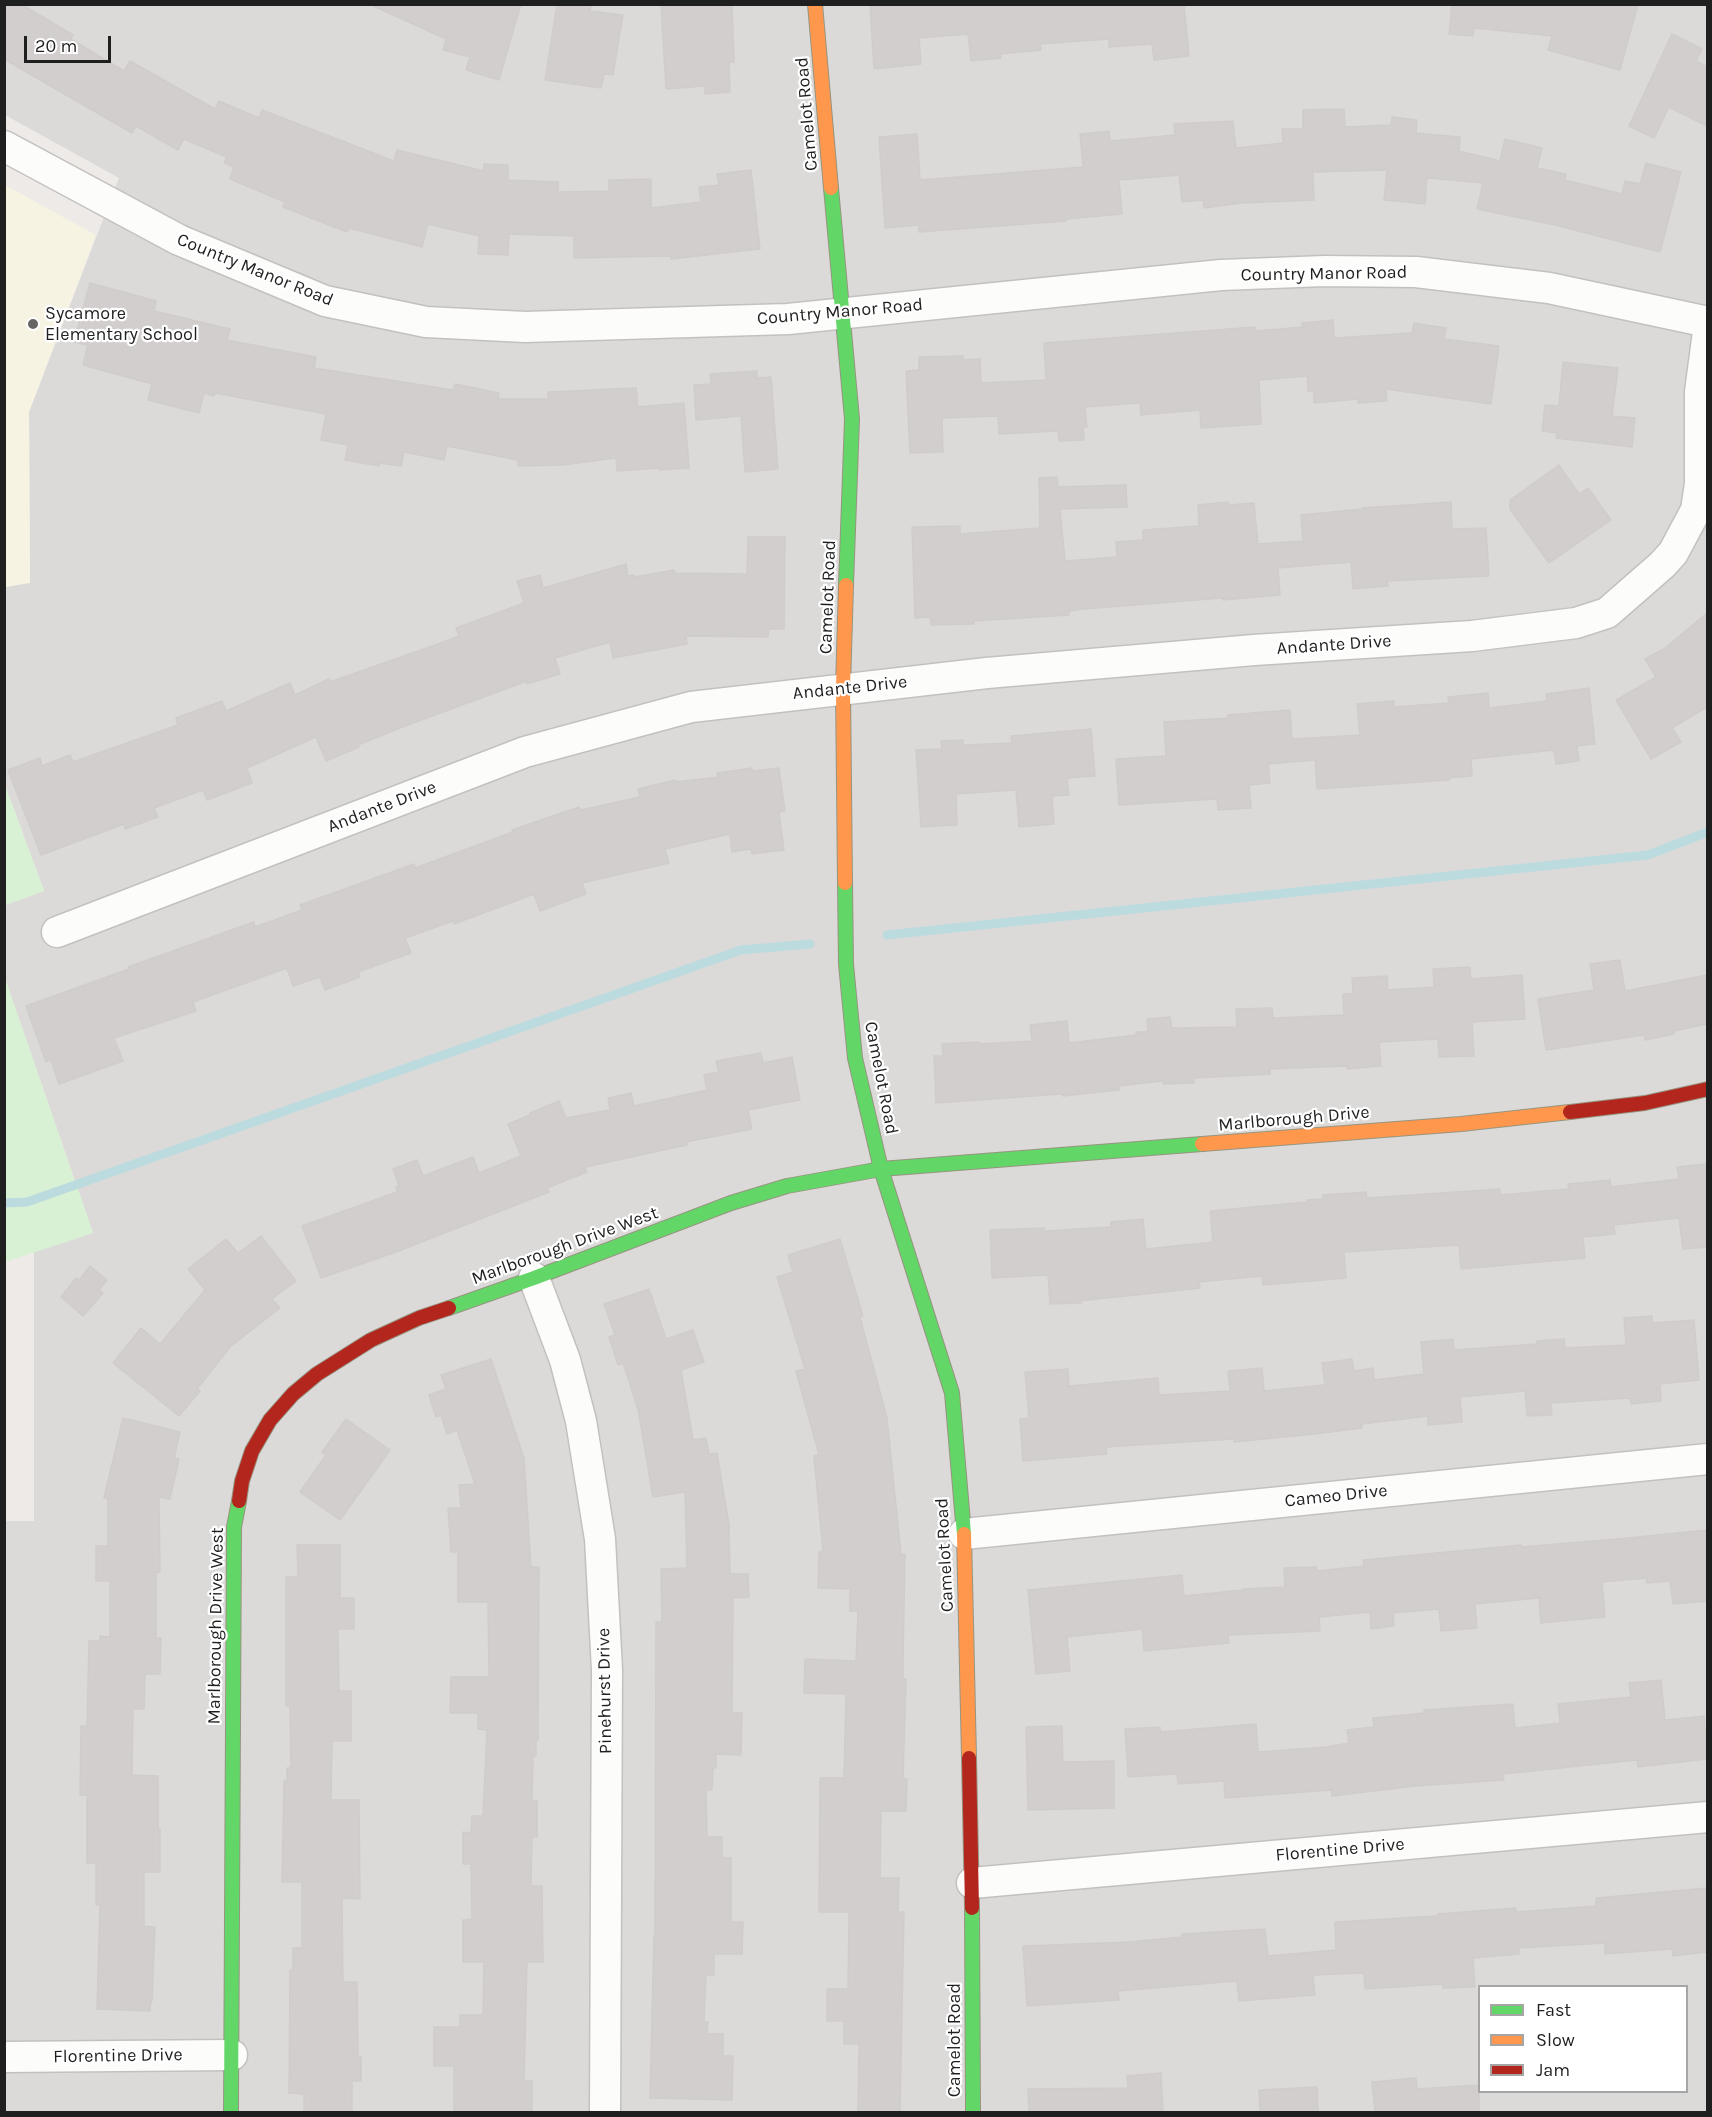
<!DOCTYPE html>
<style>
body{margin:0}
#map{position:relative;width:1712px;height:2117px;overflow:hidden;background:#edeae7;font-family:Karla,sans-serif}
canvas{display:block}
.frame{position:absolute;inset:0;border:6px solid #1f1f1f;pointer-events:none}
.legend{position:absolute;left:1478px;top:1985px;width:210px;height:108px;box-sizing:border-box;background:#fff;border:2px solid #a5a5a5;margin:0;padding:8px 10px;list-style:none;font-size:18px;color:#1f1f1f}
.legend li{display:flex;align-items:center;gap:12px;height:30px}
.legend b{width:30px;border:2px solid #a5a5a5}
.scale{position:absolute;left:24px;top:36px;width:87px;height:27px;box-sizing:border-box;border:3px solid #1f1f1f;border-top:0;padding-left:8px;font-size:18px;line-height:21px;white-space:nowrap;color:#1f1f1f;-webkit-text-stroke:4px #fff;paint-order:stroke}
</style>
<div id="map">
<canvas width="1712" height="2117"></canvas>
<div class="frame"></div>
<ul class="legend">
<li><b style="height:8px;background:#63d668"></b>Fast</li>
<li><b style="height:8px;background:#ff974d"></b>Slow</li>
<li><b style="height:8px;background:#b3261e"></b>Jam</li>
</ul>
<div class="scale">20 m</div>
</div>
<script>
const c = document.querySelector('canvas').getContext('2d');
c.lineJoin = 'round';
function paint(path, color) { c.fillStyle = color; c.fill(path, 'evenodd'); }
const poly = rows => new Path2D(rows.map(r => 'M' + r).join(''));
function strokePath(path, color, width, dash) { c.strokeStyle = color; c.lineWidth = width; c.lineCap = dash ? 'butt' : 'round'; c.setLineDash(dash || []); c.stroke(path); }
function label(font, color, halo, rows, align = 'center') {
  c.font = font + ' Karla,sans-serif'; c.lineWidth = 4.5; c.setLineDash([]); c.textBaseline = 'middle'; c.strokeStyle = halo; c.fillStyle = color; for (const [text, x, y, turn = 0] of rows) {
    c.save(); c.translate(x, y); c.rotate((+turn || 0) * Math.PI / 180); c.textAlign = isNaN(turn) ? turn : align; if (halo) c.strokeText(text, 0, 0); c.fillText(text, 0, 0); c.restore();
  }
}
const residential = poly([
 [5,5,1707,5,1707,2112,5,2112,5,1521,34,1521,34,1252,93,1233,5,979,5,905,44,891,5,785,5,587,30,582,29,412,119,178,5,115],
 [1480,1986,1686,1986,1686,2092,1480,2092]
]);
const education = poly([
 [5,185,96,235,29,412,30,583,5,587]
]);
const park = poly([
 [5,785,44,891,5,905,4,905],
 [5,978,93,1233,5,1262,4,1262]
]);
const stream = poly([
 [887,935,1648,855,1708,832],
 [4,1203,27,1202,741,950,810,944]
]);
const building = poly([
 [4,4,21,4,73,35,71,39,124,71,130,61,215,109,219,101,259,118,262,110,394,161,397,150,484,171,484,164,508,165,508,180,558,182,558,192,609,191,609,180,651,179,651,208,701,202,699,187,719,185,717,174,751,170,760,249,671,259,671,256,574,258,574,236,509,234,508,255,478,254,479,236,428,224,422,247,349,228,347,232,283,207,285,202,230,179,234,167,224,163,227,157,184,139,178,150,136,126,132,133,4,59,4,4],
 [369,4,521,4,499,80,466,70,470,57,443,50,446,39,369,4],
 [557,4,591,4,590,11,623,15,613,75,604,74,601,88,545,80,557,4],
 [661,4,732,4,734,62,729,62,730,92,705,94,705,86,666,89,661,4],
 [870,4,1184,4,1189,56,1154,60,1152,44,1109,47,1109,39,1040,44,1041,50,1000,54,1001,58,971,61,968,34,919,38,921,64,874,69,870,4],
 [1452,4,1638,4,1620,70,1548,50,1552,36,1474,28,1473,36,1449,34,1452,4],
 [1672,34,1702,49,1696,61,1707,67,1707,126,1669,107,1654,138,1629,126,1672,34],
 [1344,109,1345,127,1391,125,1392,117,1417,120,1416,133,1460,137,1459,151,1500,161,1505,139,1542,148,1537,168,1566,174,1565,180,1622,194,1625,181,1640,184,1646,163,1681,172,1660,252,1555,225,1477,209,1483,183,1427,178,1425,204,1384,200,1387,170,1313,172,1314,200,1241,203,1204,208,1203,200,1182,202,1179,175,1119,180,1122,214,1066,219,1066,221,919,232,919,225,885,228,879,137,917,134,920,180,1083,167,1080,134,1109,131,1110,141,1175,135,1174,124,1233,121,1236,148,1283,143,1282,129,1303,129,1303,110,1344,109],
 [90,283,156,301,154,311,230,329,227,340,316,357,314,368,453,390,455,384,499,393,498,399,548,399,548,392,636,388,638,407,684,403,689,468,659,470,659,468,617,471,616,458,563,465,518,466,518,460,447,446,444,460,404,452,401,466,379,463,379,466,345,460,348,445,321,440,326,414,215,393,214,396,204,393,199,413,148,400,152,384,83,365,88,345,74,342,90,283],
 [1333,320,1334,338,1412,333,1414,323,1446,328,1444,339,1499,346,1491,404,1386,389,1387,401,1358,403,1358,399,1314,403,1314,391,1308,391,1307,376,1259,380,1261,424,1201,428,1200,410,1141,415,1140,403,1085,407,1087,427,1083,427,1084,440,1059,441,1058,431,999,434,998,416,942,418,943,452,910,453,906,371,919,370,919,357,963,356,963,360,980,359,981,383,1046,380,1044,343,1255,327,1256,331,1302,327,1302,323,1333,320],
 [1563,362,1618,368,1612,416,1635,418,1632,447,1556,438,1557,433,1542,431,1545,405,1559,406,1563,362],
 [757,371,757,378,771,377,778,469,745,472,741,416,696,420,694,385,711,384,710,374,757,371],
 [1559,465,1579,494,1588,488,1611,520,1549,563,1510,509,1510,500,1559,465],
 [1057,477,1058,487,1126,485,1127,507,1060,509,1065,561,1117,557,1116,542,1143,540,1143,530,1199,526,1198,505,1228,502,1229,505,1254,503,1258,544,1303,541,1301,515,1362,509,1362,508,1451,502,1452,529,1486,528,1489,576,1387,581,1388,586,1353,589,1351,562,1278,568,1280,595,1223,600,1222,598,1084,609,1069,611,1069,615,974,621,974,624,931,625,930,617,915,618,912,527,960,526,960,534,1040,528,1039,478,1057,477],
 [748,537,785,537,784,629,769,629,768,637,686,636,687,644,613,658,610,642,555,658,560,674,527,684,527,681,405,726,358,745,359,747,326,761,316,737,247,768,252,783,207,800,203,790,154,808,158,817,125,829,124,824,41,855,8,770,40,758,42,766,70,755,73,762,178,725,176,718,222,701,226,711,290,683,295,695,329,679,330,682,438,644,459,636,456,628,524,603,517,581,540,575,543,588,626,564,628,576,634,575,634,577,674,570,675,573,747,574,748,537],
 [1707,613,1707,707,1672,728,1681,742,1651,759,1616,700,1656,677,1645,659,1664,649,1707,613],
 [1589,688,1595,744,1577,746,1579,761,1556,764,1554,750,1471,759,1472,776,1449,778,1449,780,1317,789,1315,760,1268,764,1270,783,1249,785,1251,808,1218,810,1217,799,1119,805,1116,759,1166,756,1164,722,1228,718,1228,715,1290,710,1292,739,1360,735,1357,704,1394,701,1394,707,1449,703,1448,697,1488,693,1489,708,1547,701,1546,694,1589,688],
 [1091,729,1095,776,1067,778,1069,795,1052,796,1054,824,1019,827,1016,790,956,794,957,825,921,827,916,750,942,749,941,741,963,740,963,745,1012,743,1011,736,1091,729],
 [752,768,752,771,779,768,785,811,779,812,784,850,752,854,751,849,732,852,730,834,665,849,669,863,582,883,586,894,540,911,534,894,454,924,453,921,405,938,411,953,358,972,360,977,325,990,320,977,293,986,287,968,193,1002,196,1011,114,1038,123,1061,59,1084,51,1060,46,1062,26,1006,129,969,128,967,254,922,255,927,302,910,300,905,414,864,415,868,513,832,512,830,579,807,581,810,640,797,638,789,675,780,676,782,718,777,717,773,752,768],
 [1620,960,1625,991,1707,975,1707,1024,1674,1031,1674,1034,1645,1040,1644,1035,1546,1050,1538,999,1594,990,1590,964,1620,960],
 [1470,967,1471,979,1522,975,1525,1019,1472,1022,1474,1056,1439,1057,1438,1039,1379,1042,1381,1066,1347,1069,1347,1066,1270,1069,1270,1074,1194,1078,1194,1083,1163,1084,1163,1081,1119,1086,1119,1090,1063,1096,1062,1094,936,1103,934,1056,943,1056,942,1044,979,1042,979,1044,1032,1041,1030,1025,1067,1021,1069,1043,1136,1035,1136,1032,1148,1032,1147,1019,1170,1017,1172,1028,1237,1027,1236,1009,1272,1008,1273,1018,1344,1015,1343,994,1353,994,1352,978,1387,976,1388,990,1434,987,1433,969,1470,967],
 [761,1053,763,1063,792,1057,800,1100,748,1110,752,1129,686,1142,687,1145,585,1167,587,1172,547,1188,549,1192,396,1252,321,1278,302,1226,397,1192,396,1187,399,1186,393,1169,417,1160,423,1176,473,1157,479,1173,521,1156,508,1124,530,1115,530,1113,559,1101,566,1118,610,1110,608,1098,631,1093,634,1106,707,1090,704,1075,719,1072,716,1061,761,1053],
 [1707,1164,1707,1247,1683,1249,1679,1218,1614,1225,1615,1234,1583,1237,1585,1258,1461,1269,1459,1245,1344,1252,1346,1278,1263,1285,1262,1276,1199,1282,1200,1288,1080,1301,1081,1303,1050,1304,1048,1275,992,1278,990,1230,1044,1228,1044,1231,1111,1227,1111,1222,1143,1219,1146,1249,1213,1242,1210,1211,1307,1202,1307,1200,1323,1199,1323,1195,1366,1192,1367,1198,1500,1189,1500,1195,1569,1189,1568,1184,1610,1180,1611,1187,1679,1179,1677,1167,1707,1164],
 [261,1236,296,1281,272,1299,280,1308,230,1347,197,1389,200,1391,179,1416,113,1363,141,1328,160,1344,205,1290,188,1269,226,1239,238,1253,261,1236],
 [840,1239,863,1316,860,1317,887,1418,901,1554,905,1554,903,1662,903,1679,906,1679,903,1779,907,1779,906,1811,881,1811,880,1878,899,1878,898,1912,904,1912,900,2112,858,2112,859,2044,844,2044,844,2021,827,2021,827,1989,848,1989,849,1912,819,1912,820,1778,844,1778,846,1694,804,1693,805,1659,856,1661,858,1611,850,1611,850,1589,818,1588,819,1552,823,1552,814,1456,819,1455,796,1371,805,1369,777,1277,793,1272,788,1255,840,1239],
 [90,1266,107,1280,99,1290,103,1293,83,1316,61,1297,76,1278,79,1280,90,1266],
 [649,1289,666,1339,693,1330,704,1362,681,1370,693,1440,706,1438,709,1454,717,1453,729,1524,730,1574,748,1574,749,1597,733,1598,732,1713,742,1713,741,1755,716,1754,716,1768,713,1768,712,1790,706,1790,707,1837,722,1837,722,1858,731,1858,731,1922,743,1922,742,1954,714,1954,714,1975,706,1975,704,2022,708,2022,707,2034,723,2034,723,2056,733,2056,732,2100,650,2098,654,1936,655,1936,656,1622,662,1622,661,1569,687,1568,685,1492,653,1497,638,1409,623,1363,618,1365,609,1337,615,1335,604,1304,649,1289],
 [1652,1316,1652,1323,1694,1320,1699,1380,1660,1384,1661,1401,1631,1404,1630,1398,1551,1403,1552,1415,1527,1416,1525,1391,1460,1397,1462,1422,1428,1425,1428,1416,1362,1424,1362,1428,1315,1434,1234,1442,1234,1439,1106,1447,1107,1454,1023,1461,1020,1419,1029,1418,1025,1372,1068,1369,1069,1386,1158,1378,1159,1395,1230,1391,1228,1371,1262,1368,1264,1391,1325,1385,1322,1363,1352,1359,1354,1371,1373,1368,1374,1380,1424,1374,1421,1342,1453,1339,1454,1350,1537,1344,1537,1341,1564,1339,1565,1348,1626,1345,1624,1318,1652,1316],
 [491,1359,524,1458,531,1567,539,1567,538,1740,536,1740,536,1756,533,1756,532,1801,537,1801,537,1837,532,1837,531,1886,542,1886,543,1962,527,1962,524,2081,532,2081,532,2112,454,2112,454,2066,434,2066,434,2027,460,2027,460,2015,483,2015,484,1962,463,1962,463,1920,472,1919,471,1864,463,1864,463,1832,471,1833,472,1816,483,1816,487,1730,478,1729,478,1713,450,1713,451,1677,489,1677,488,1602,458,1602,458,1552,451,1552,448,1508,461,1508,459,1485,475,1484,457,1430,447,1434,441,1415,436,1417,429,1395,446,1389,441,1375,491,1359],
 [123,1418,180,1432,174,1458,179,1459,170,1499,159,1497,160,1572,156,1572,156,1638,161,1638,160,1674,145,1674,144,1709,133,1709,132,1775,158,1776,158,1829,160,1829,160,1872,144,1872,144,1926,155,1927,152,2001,151,2001,150,2011,97,2009,100,1905,96,1905,96,1863,87,1863,87,1795,80,1795,81,1726,87,1726,89,1641,100,1641,100,1636,110,1637,110,1581,96,1581,96,1546,108,1546,108,1499,104,1498,123,1418],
 [346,1419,390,1450,340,1520,300,1492,326,1455,322,1452,346,1419],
 [1707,1530,1707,1601,1673,1604,1670,1581,1647,1583,1646,1578,1602,1582,1605,1617,1541,1623,1539,1598,1475,1604,1477,1628,1441,1631,1439,1609,1393,1613,1394,1626,1371,1629,1370,1612,1319,1617,1320,1631,1228,1635,1229,1643,1144,1651,1142,1629,1067,1637,1070,1671,1036,1674,1028,1590,1182,1575,1184,1596,1243,1590,1243,1589,1285,1587,1284,1568,1316,1567,1317,1571,1364,1566,1363,1560,1521,1545,1521,1547,1618,1539,1707,1530],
 [297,1545,340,1545,340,1598,354,1598,354,1629,339,1629,338,1631,339,1691,351,1691,351,1741,332,1741,331,1800,359,1800,360,1899,342,1898,343,1982,357,1982,358,2057,361,2057,361,2081,352,2081,352,2112,304,2112,304,2094,289,2093,290,1970,293,1970,293,1948,302,1948,302,1882,282,1882,284,1781,287,1781,287,1768,291,1768,290,1706,286,1706,286,1577,298,1577,297,1545],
 [1661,1680,1665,1720,1704,1716,1707,1759,1638,1767,1637,1760,1503,1774,1504,1780,1415,1786,1332,1796,1331,1790,1225,1798,1224,1781,1178,1784,1177,1774,1128,1777,1125,1729,1160,1727,1160,1732,1256,1724,1258,1752,1326,1747,1349,1743,1347,1730,1374,1727,1373,1718,1424,1713,1424,1710,1513,1704,1515,1728,1560,1723,1558,1704,1631,1697,1629,1683,1661,1680],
 [1062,1726,1063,1762,1114,1761,1114,1808,1028,1810,1026,1727,1062,1726],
 [1707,1888,1707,1952,1673,1956,1672,1949,1605,1954,1605,1943,1519,1948,1519,1954,1473,1958,1475,1987,1443,1988,1443,1984,1365,1989,1364,1973,1313,1975,1315,1995,1239,2001,1237,1981,1118,1991,1119,2000,1027,2006,1023,1946,1130,1942,1182,1937,1182,1934,1265,1929,1268,1956,1336,1950,1335,1922,1438,1916,1438,1914,1516,1908,1516,1912,1596,1906,1596,1898,1707,1888],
 [1161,2073,1163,2112,1029,2112,1028,2089,1128,2088,1127,2076,1161,2073],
 [1416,2078,1417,2089,1479,2085,1479,2112,1375,2112,1372,2082,1416,2078],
 [1317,2087,1318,2112,1260,2112,1259,2090,1317,2087]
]);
const street = poly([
 [4,146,179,240,325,301,426,322,525,327,788,319,1221,275,1325,271,1416,272,1549,288,1708,322],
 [57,932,525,752,691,707,987,673,1254,650,1472,636,1576,623,1607,613,1662,565,1673,553,1696,510,1700,484,1700,392,1708,332],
 [534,1278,565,1360,581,1421,600,1539,607,1670,605,2112],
 [964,1534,1708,1459],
 [972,1883,1708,1817],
 [4,2057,232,2055]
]);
const fast = poly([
 [831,188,852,419,846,585],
 [845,883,846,964,855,1058,881,1169,952,1393,964,1534],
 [449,1308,534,1278,731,1203,787,1186,881,1169,1202,1144],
 [972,1908,973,2112],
 [231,2112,234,1527,239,1501]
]);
const slow = poly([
 [815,4,831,188],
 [845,883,843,688,846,585],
 [1202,1144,1461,1124,1570,1112],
 [964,1534,969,1758]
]);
const jam = poly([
 [1570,1112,1645,1103,1708,1089],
 [239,1501,242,1481,252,1451,270,1420,293,1394,317,1374,371,1340,419,1318,449,1308],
 [969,1758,972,1908]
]);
const markers = [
 [33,324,6,"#676665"]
];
const streetNames = [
 ["Camelot Road",807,114,-95],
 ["Country Manor Road",255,270,22],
 ["Country Manor Road",1324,274,-1],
 ["Country Manor Road",840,312,-5],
 ["Camelot Road",828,597,-88],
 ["Andante Drive",1334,645,-4],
 ["Andante Drive",850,688,-6],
 ["Andante Drive",382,807,-21],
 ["Camelot Road",881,1078,79],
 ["Marlborough Drive",1294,1119,-5],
 ["Marlborough Drive West",565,1246,-20],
 ["Cameo Drive",1336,1496,-6],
 ["Camelot Road",945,1555,-93],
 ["Marlborough Drive West",216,1626,-89],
 ["Pinehurst Drive",605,1691,-91],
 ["Florentine Drive",1340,1850,-5],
 ["Camelot Road",955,2040,-90],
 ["Florentine Drive",118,2056,-1]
];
const poiNames = [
 ["Sycamore",45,314],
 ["Elementary School",45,335]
];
paint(residential, '#dcdad9');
paint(education, '#f6f3e3');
paint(park, '#d8f1d4');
strokePath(stream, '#bcdbdf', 9);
paint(building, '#d2cecd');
strokePath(building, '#d0ccc9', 1.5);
strokePath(street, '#c3c1c0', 33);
strokePath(fast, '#979580', 16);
strokePath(slow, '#979580', 16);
strokePath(jam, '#979580', 16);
strokePath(street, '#fcfcfb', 30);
strokePath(fast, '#63d668', 14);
strokePath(slow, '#ff974d', 14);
strokePath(jam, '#b3261e', 14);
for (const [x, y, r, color] of markers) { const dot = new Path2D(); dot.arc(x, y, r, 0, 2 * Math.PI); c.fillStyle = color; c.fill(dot); strokePath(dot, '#fff', 2); }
label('18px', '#1f1f1f', '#fff', streetNames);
label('18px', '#1f1f1f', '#fff', poiNames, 'left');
</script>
